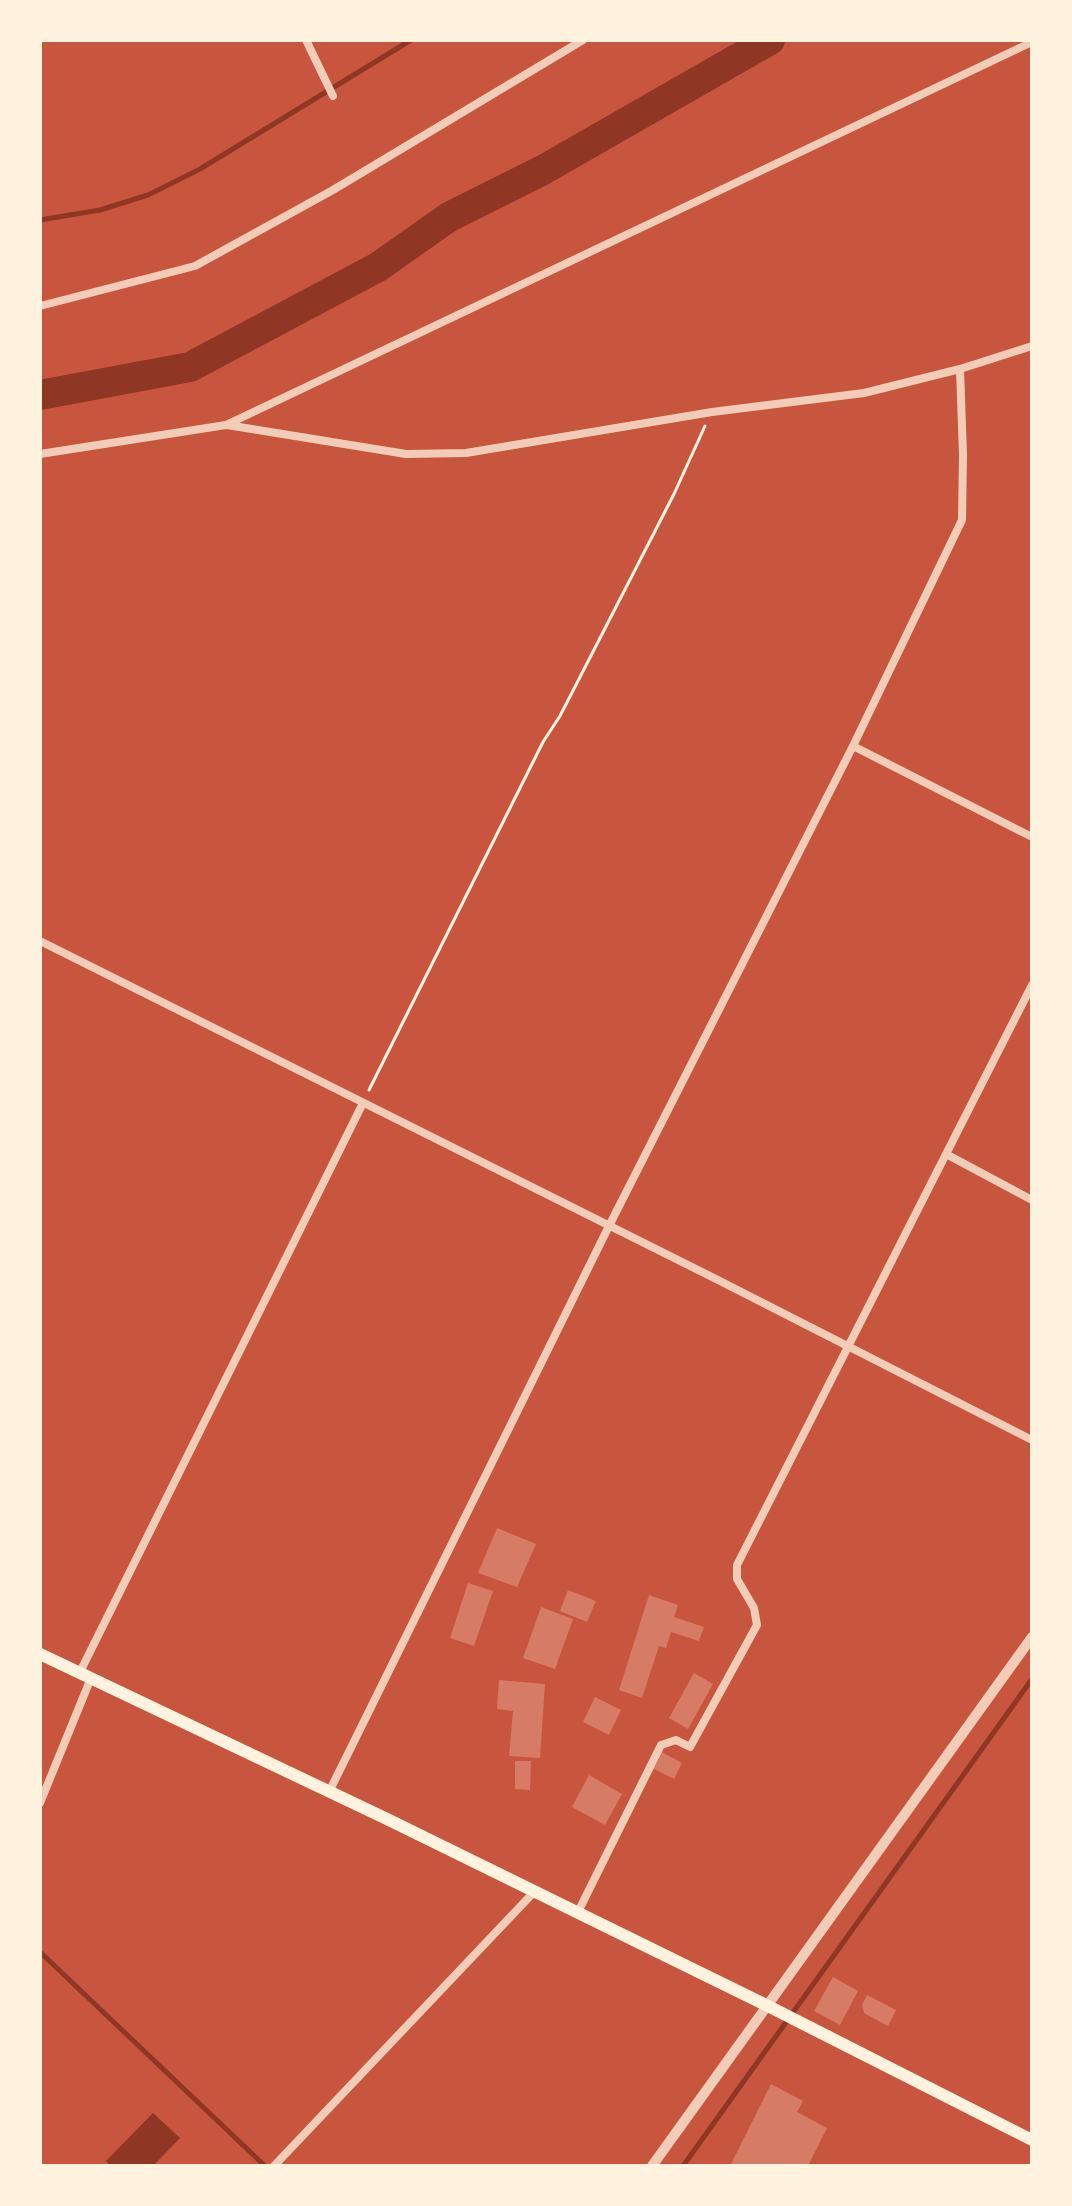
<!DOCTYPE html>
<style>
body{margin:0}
#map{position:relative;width:1072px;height:2206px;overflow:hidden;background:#c8553d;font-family:"Noto Sans",sans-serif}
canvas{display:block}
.frame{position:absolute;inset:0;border:42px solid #fff3e0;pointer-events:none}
</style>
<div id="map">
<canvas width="1072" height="2206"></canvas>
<div class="frame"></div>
</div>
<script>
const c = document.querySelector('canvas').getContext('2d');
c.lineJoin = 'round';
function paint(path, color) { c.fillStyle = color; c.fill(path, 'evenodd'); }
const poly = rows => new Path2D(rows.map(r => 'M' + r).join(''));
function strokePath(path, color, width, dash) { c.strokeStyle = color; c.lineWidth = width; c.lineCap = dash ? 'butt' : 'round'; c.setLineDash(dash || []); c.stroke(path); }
const water = poly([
 [153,2113,180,2138,153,2166,111,2166,106,2161]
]);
const stream = poly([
 [40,220,100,210,148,195,200,169,411,40],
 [40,1952,265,2166],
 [683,2166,1032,1679]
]);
const river = poly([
 [40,395,190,367,378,267,449,217,543,170,770,40]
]);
const building = poly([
 [497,1528,536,1544,517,1587,478,1573],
 [468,1583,493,1591,474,1646,450,1638],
 [568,1590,596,1601,587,1622,560,1611],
 [649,1595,678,1605,674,1617,704,1627,699,1641,671,1632,666,1648,659,1646,642,1698,619,1690],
 [541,1607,573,1619,555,1669,523,1658],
 [694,1673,713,1684,688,1729,669,1718],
 [499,1680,545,1684,540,1758,509,1756,513,1711,497,1709],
 [595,1697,621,1710,609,1735,583,1722],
 [662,1752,682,1763,674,1779,654,1769],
 [515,1761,531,1761,530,1790,515,1789],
 [589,1775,622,1794,605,1825,572,1807],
 [833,1977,858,1991,840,2025,814,2011],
 [867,1995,896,2010,888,2026,864,2013,862,2005],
 [771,2084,803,2101,797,2112,827,2128,808,2166,730,2166]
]);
const path = poly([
 [369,1090,543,742,560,716,674,494,705,426]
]);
const minor = poly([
 [306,40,333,96],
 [40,306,195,266,333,190,583,40],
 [227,425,406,454,466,453,712,412,864,393,960,369,1032,346],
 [40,454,226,425,1032,42],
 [853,746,1032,837],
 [40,941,718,1280,1032,1440],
 [946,1154,1032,1200],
 [80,1672,363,1103],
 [329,1792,609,1226,853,746,962,520,963,455,960,369],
 [40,1803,91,1678],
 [577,1914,661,1745,676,1740,690,1747,757,1625,754,1608,737,1579,737,1565,1032,985],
 [274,2166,534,1892]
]);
const tertiary = poly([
 [652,2166,1032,1637]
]);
const trunk = poly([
 [40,1654,387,1819,766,2005,1032,2140]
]);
paint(water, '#8f3625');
strokePath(stream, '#8f3625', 5);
strokePath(river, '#8f3625', 30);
paint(building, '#d67c66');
strokePath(path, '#fff3e0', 3);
strokePath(minor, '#f1ccb7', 8);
strokePath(tertiary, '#f1ccb7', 10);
strokePath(trunk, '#fff3e0', 12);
</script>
